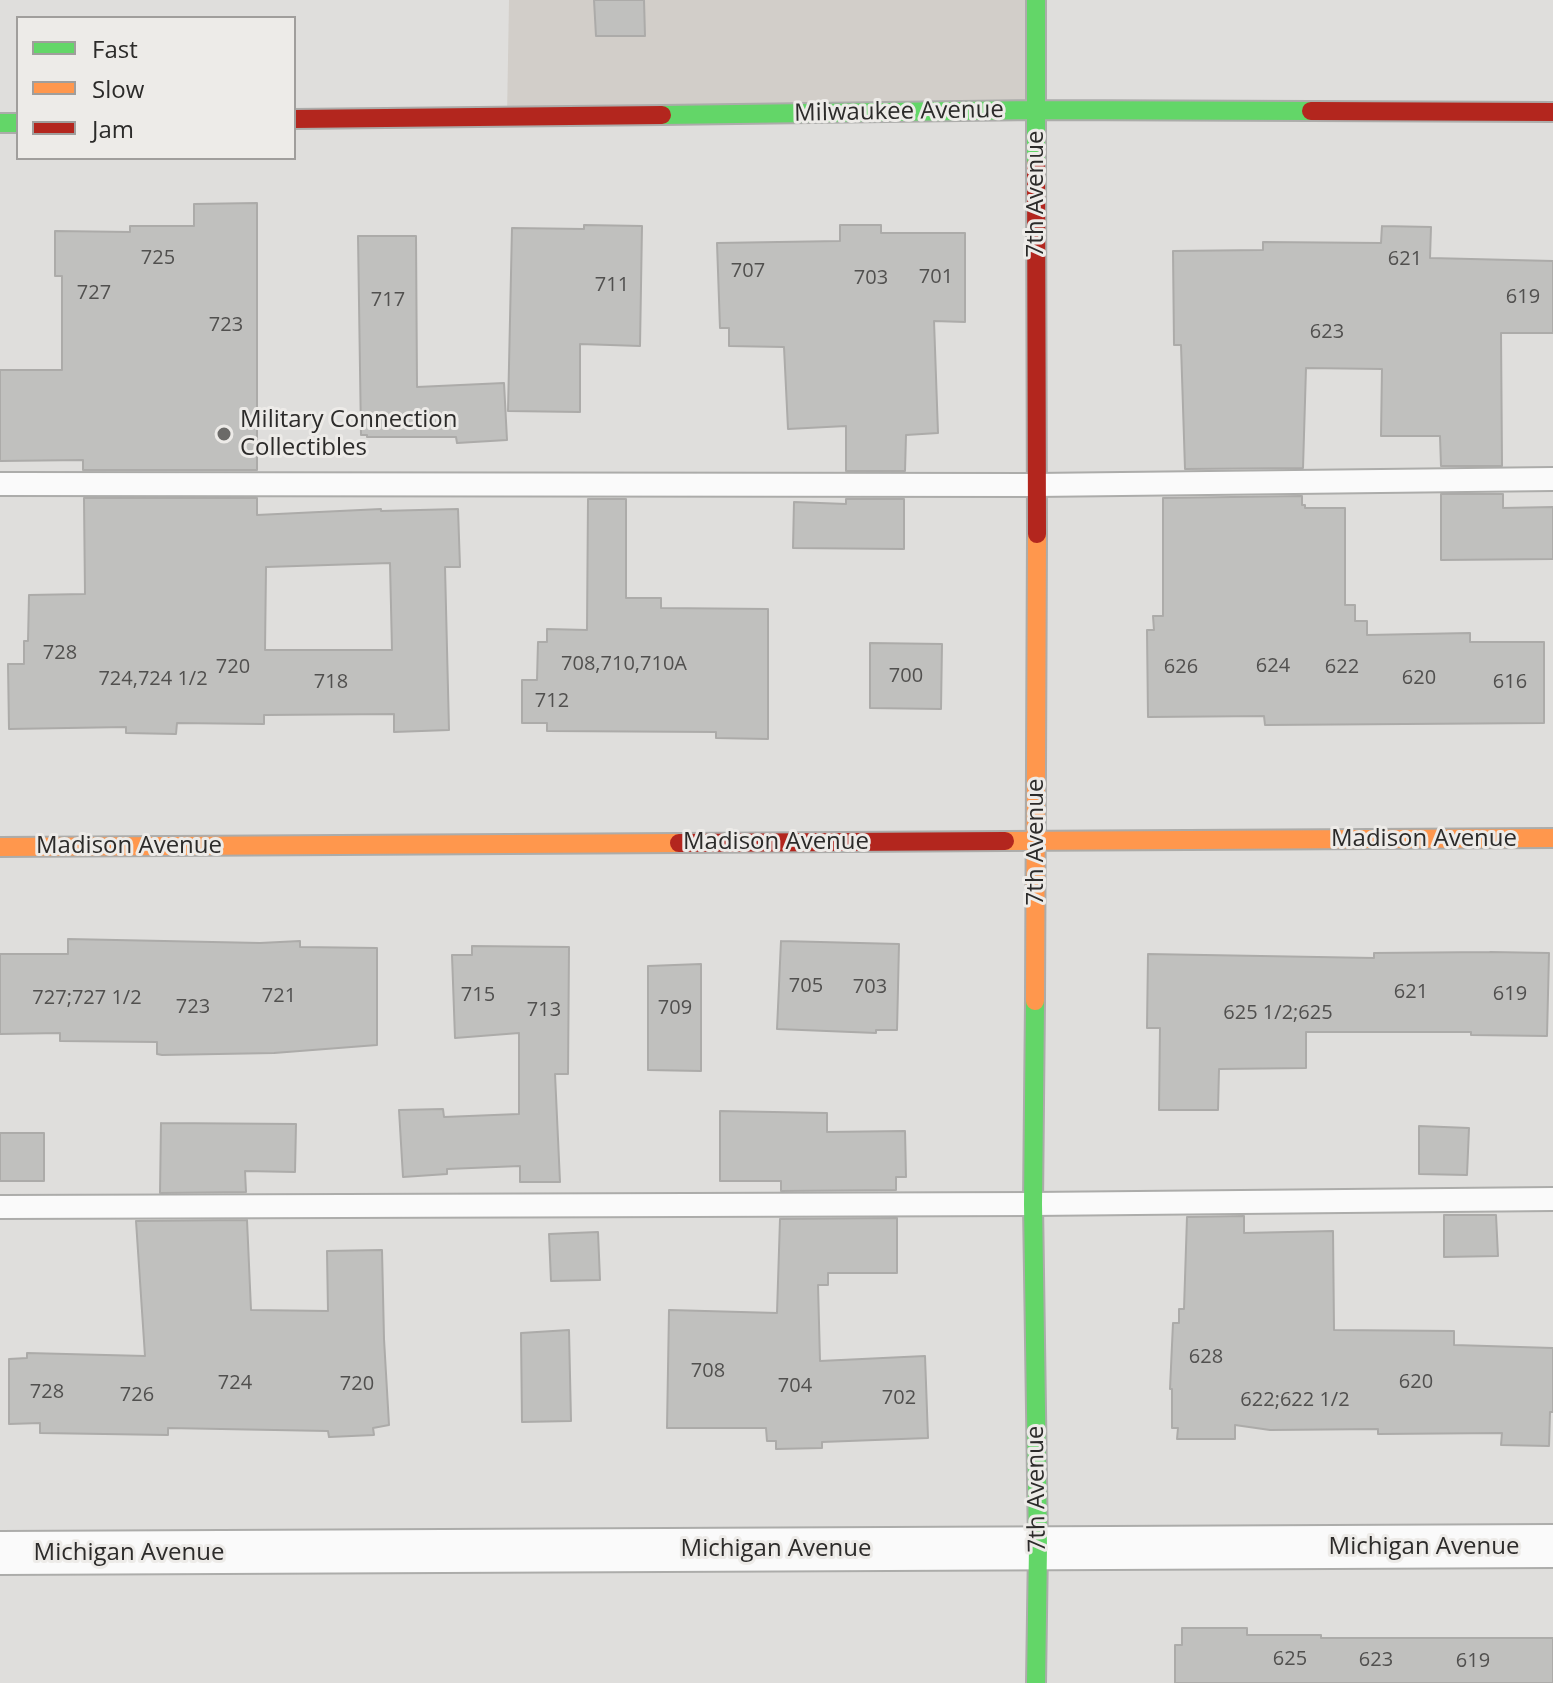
<!DOCTYPE html>
<style>
body{margin:0}
#map{position:relative;width:1553px;height:1683px;overflow:hidden;background:#dfdedc;font-family:"Open Sans",sans-serif}
canvas{display:block}
.legend{position:absolute;left:16px;top:16px;width:280px;height:144px;box-sizing:border-box;background:#edebe8;border:2px solid #a09e9c;margin:0;padding:10px 14px;list-style:none;font-size:24px;color:#2c2b2a}
.legend li{display:flex;align-items:center;gap:16px;height:40px}
.legend b{width:40px;border:2px solid #a09e9c}
</style>
<div id="map">
<canvas width="1553" height="1683"></canvas>
<ul class="legend">
<li><b style="height:10px;background:#63d668"></b>Fast</li>
<li><b style="height:10px;background:#ff974d"></b>Slow</li>
<li><b style="height:10px;background:#b3261e"></b>Jam</li>
</ul>
</div>
<script>
const c = document.querySelector('canvas').getContext('2d');
c.lineJoin = 'round';
function paint(path, color) { c.fillStyle = color; c.fill(path, 'evenodd'); }
const poly = rows => new Path2D(rows.map(r => 'M' + r).join(''));
function strokePath(path, color, width, dash) { c.strokeStyle = color; c.lineWidth = width; c.lineCap = dash ? 'butt' : 'round'; c.setLineDash(dash || []); c.stroke(path); }
function label(font, color, halo, rows, align = 'center') {
  c.font = font + ' "Open Sans",sans-serif'; c.lineWidth = 6; c.setLineDash([]); c.textBaseline = 'middle'; c.strokeStyle = halo; c.fillStyle = color; for (const [text, x, y, turn = 0] of rows) {
    c.save(); c.translate(x, y); c.rotate((+turn || 0) * Math.PI / 180); c.textAlign = isNaN(turn) ? turn : align; if (halo) c.strokeText(text, 0, 0); c.fillText(text, 0, 0); c.restore();
  }
}
const built = poly([
 [509,0,1036,0,1036,110,507,117]
]);
const building = poly([
 [594,0,644,0,645,36,596,36,594,0],
 [257,203,257,470,83,470,83,460,0,461,0,370,62,370,62,276,55,276,55,231,130,232,130,226,194,226,194,204,257,203],
 [584,225,642,226,640,346,580,344,580,412,508,411,512,228,584,229,584,225],
 [840,225,881,225,881,233,965,233,965,322,934,321,938,433,906,435,905,471,846,471,846,426,788,429,784,347,729,346,729,328,720,328,717,243,840,241,840,225],
 [1382,226,1431,227,1430,258,1553,261,1553,333,1501,333,1502,466,1441,466,1440,436,1381,436,1382,369,1306,368,1303,468,1185,469,1181,345,1174,345,1173,251,1263,250,1263,242,1381,243,1382,226],
 [358,236,416,236,417,387,504,383,507,440,457,443,456,437,367,437,367,435,361,435,358,236],
 [1441,494,1503,494,1503,508,1553,507,1553,559,1441,560,1441,494],
 [1302,496,1302,505,1305,505,1305,508,1345,508,1345,605,1355,605,1355,621,1367,621,1367,635,1470,633,1470,642,1544,642,1544,723,1265,725,1264,716,1148,717,1147,630,1154,630,1153,616,1163,616,1163,498,1302,496],
 [84,498,257,498,257,515,381,509,381,511,458,509,460,567,445,567,449,730,394,732,394,714,264,715,264,724,177,723,176,734,126,733,126,727,9,729,8,664,24,664,24,641,28,641,29,595,85,594,84,498],
 [390,563,392,650,265,650,266,567,390,563],
 [588,499,626,499,626,598,661,598,661,608,768,609,768,739,716,738,716,732,547,731,547,723,522,723,522,680,537,680,538,642,547,642,547,629,587,630,588,499],
 [846,499,904,499,904,549,793,548,794,502,846,504,846,499],
 [870,643,942,644,941,709,870,708,870,643],
 [68,939,260,943,300,941,300,947,377,948,377,1045,274,1053,162,1055,157,1054,157,1042,60,1041,60,1033,0,1034,0,954,68,954,68,939],
 [781,941,899,944,897,1030,876,1030,876,1033,777,1029,781,941],
 [472,946,569,947,568,1074,555,1074,560,1182,520,1182,520,1166,447,1169,447,1174,403,1177,399,1110,443,1109,444,1117,519,1114,519,1033,455,1038,452,955,472,955,472,946],
 [1490,952,1549,953,1547,1036,1471,1035,1471,1032,1306,1032,1306,1068,1219,1069,1218,1110,1159,1110,1160,1028,1147,1028,1148,954,1374,958,1374,953,1490,952],
 [701,964,701,1071,648,1070,648,966,701,964],
 [720,1111,827,1113,827,1132,905,1131,906,1177,896,1177,896,1190,781,1191,781,1181,720,1181,720,1111],
 [161,1123,296,1124,295,1172,245,1171,246,1192,160,1193,161,1123],
 [1419,1126,1469,1128,1467,1175,1419,1174,1419,1126],
 [0,1133,44,1133,44,1181,0,1181,0,1133],
 [1444,1215,1496,1215,1498,1256,1444,1257,1444,1215],
 [1244,1216,1244,1233,1333,1231,1334,1330,1454,1331,1454,1345,1553,1348,1553,1412,1550,1412,1549,1446,1501,1445,1502,1433,1378,1434,1378,1429,1270,1430,1235,1425,1235,1439,1177,1439,1178,1428,1172,1428,1172,1389,1170,1389,1173,1323,1179,1323,1179,1309,1184,1309,1187,1217,1244,1216],
 [897,1218,897,1273,828,1273,828,1285,818,1285,820,1361,925,1356,928,1438,822,1442,822,1448,776,1449,776,1441,767,1441,766,1428,667,1428,669,1310,777,1313,780,1219,897,1218],
 [247,1220,251,1310,328,1311,327,1251,382,1250,384,1339,389,1425,373,1428,374,1435,329,1437,328,1431,168,1428,168,1435,40,1433,40,1423,9,1424,9,1359,27,1358,27,1353,145,1356,136,1221,247,1220],
 [598,1232,600,1280,551,1281,549,1234,598,1232],
 [569,1330,571,1421,522,1422,521,1333,569,1330],
 [1182,1628,1247,1628,1247,1635,1321,1635,1321,1638,1553,1638,1553,1683,1175,1683,1175,1645,1182,1645,1182,1628]
]);
const lane = poly([
 [0,484,1036,485,1553,479],
 [0,1207,1033,1204,1553,1199]
]);
const street = poly([
 [0,1553,1553,1546]
]);
const fast = poly([
 [1036,0,1036,165],
 [662,115,1036,110,1311,111],
 [0,123,18,123],
 [1035,1001,1033,1204,1038,1547,1036,1683]
]);
const slow = poly([
 [1005,841,1553,838],
 [0,847,679,843],
 [1035,1001,1037,534]
]);
const jam = poly([
 [1311,111,1553,112],
 [294,119,662,115],
 [1036,165,1037,534],
 [679,843,1005,841]
]);
const markers = [
 [224,434,8,"#6b6a68"]
];
const numberNames = [
 ["725",158,258],
 ["621",1405,259],
 ["707",748,271],
 ["701",936,277],
 ["703",871,278],
 ["711",612,285],
 ["727",94,293],
 ["619",1523,297],
 ["717",388,300],
 ["723",226,325],
 ["623",1327,332],
 ["728",60,653],
 ["708,710,710A",624,664],
 ["624",1273,666],
 ["720",233,667],
 ["626",1181,667],
 ["622",1342,667],
 ["700",906,676],
 ["620",1419,678],
 ["724,724 1/2",153,679],
 ["718",331,682],
 ["616",1510,682],
 ["712",552,701],
 ["705",806,986],
 ["703",870,987],
 ["621",1411,992],
 ["619",1510,994],
 ["715",478,995],
 ["721",279,996],
 ["727;727 1/2",87,998],
 ["723",193,1007],
 ["709",675,1008],
 ["713",544,1010],
 ["625 1/2;625",1278,1013],
 ["628",1206,1357],
 ["708",708,1371],
 ["620",1416,1382],
 ["724",235,1383],
 ["720",357,1384],
 ["704",795,1386],
 ["728",47,1392],
 ["726",137,1395],
 ["702",899,1398],
 ["622;622 1/2",1295,1400],
 ["625",1290,1659],
 ["623",1376,1660],
 ["619",1473,1661]
];
const streetNames = [
 ["Milwaukee Avenue",899,112,-1],
 ["7th Avenue",1036,194,-90],
 ["Madison Avenue",1424,839],
 ["Madison Avenue",776,842],
 ["7th Avenue",1036,842,-90],
 ["Madison Avenue",129,846],
 ["7th Avenue",1037,1489,-91],
 ["Michigan Avenue",1424,1547],
 ["Michigan Avenue",776,1549],
 ["Michigan Avenue",129,1553]
];
const poiNames = [
 ["Military Connection",240,420],
 ["Collectibles",240,448]
];
paint(built, '#d2cec9');
paint(building, '#c0c0be');
strokePath(building, '#acaba9', 2);
strokePath(lane, '#acacaa', 26);
strokePath(street, '#acacaa', 46);
strokePath(fast, '#acacaa', 22);
strokePath(slow, '#acacaa', 22);
strokePath(jam, '#acacaa', 22);
strokePath(lane, '#fafafa', 22);
strokePath(street, '#fafafa', 42);
strokePath(fast, '#63d668', 18);
strokePath(slow, '#ff974d', 18);
strokePath(jam, '#b3261e', 18);
for (const [x, y, r, color] of markers) { const dot = new Path2D(); dot.arc(x, y, r, 0, 2 * Math.PI); c.fillStyle = color; c.fill(dot); strokePath(dot, '#edebe8', 3); }
label('20px', '#51504f', null, numberNames);
label('24px', '#2c2b2a', '#edebe8', streetNames);
label('24px', '#2c2b2a', '#edebe8', poiNames, 'left');
</script>
